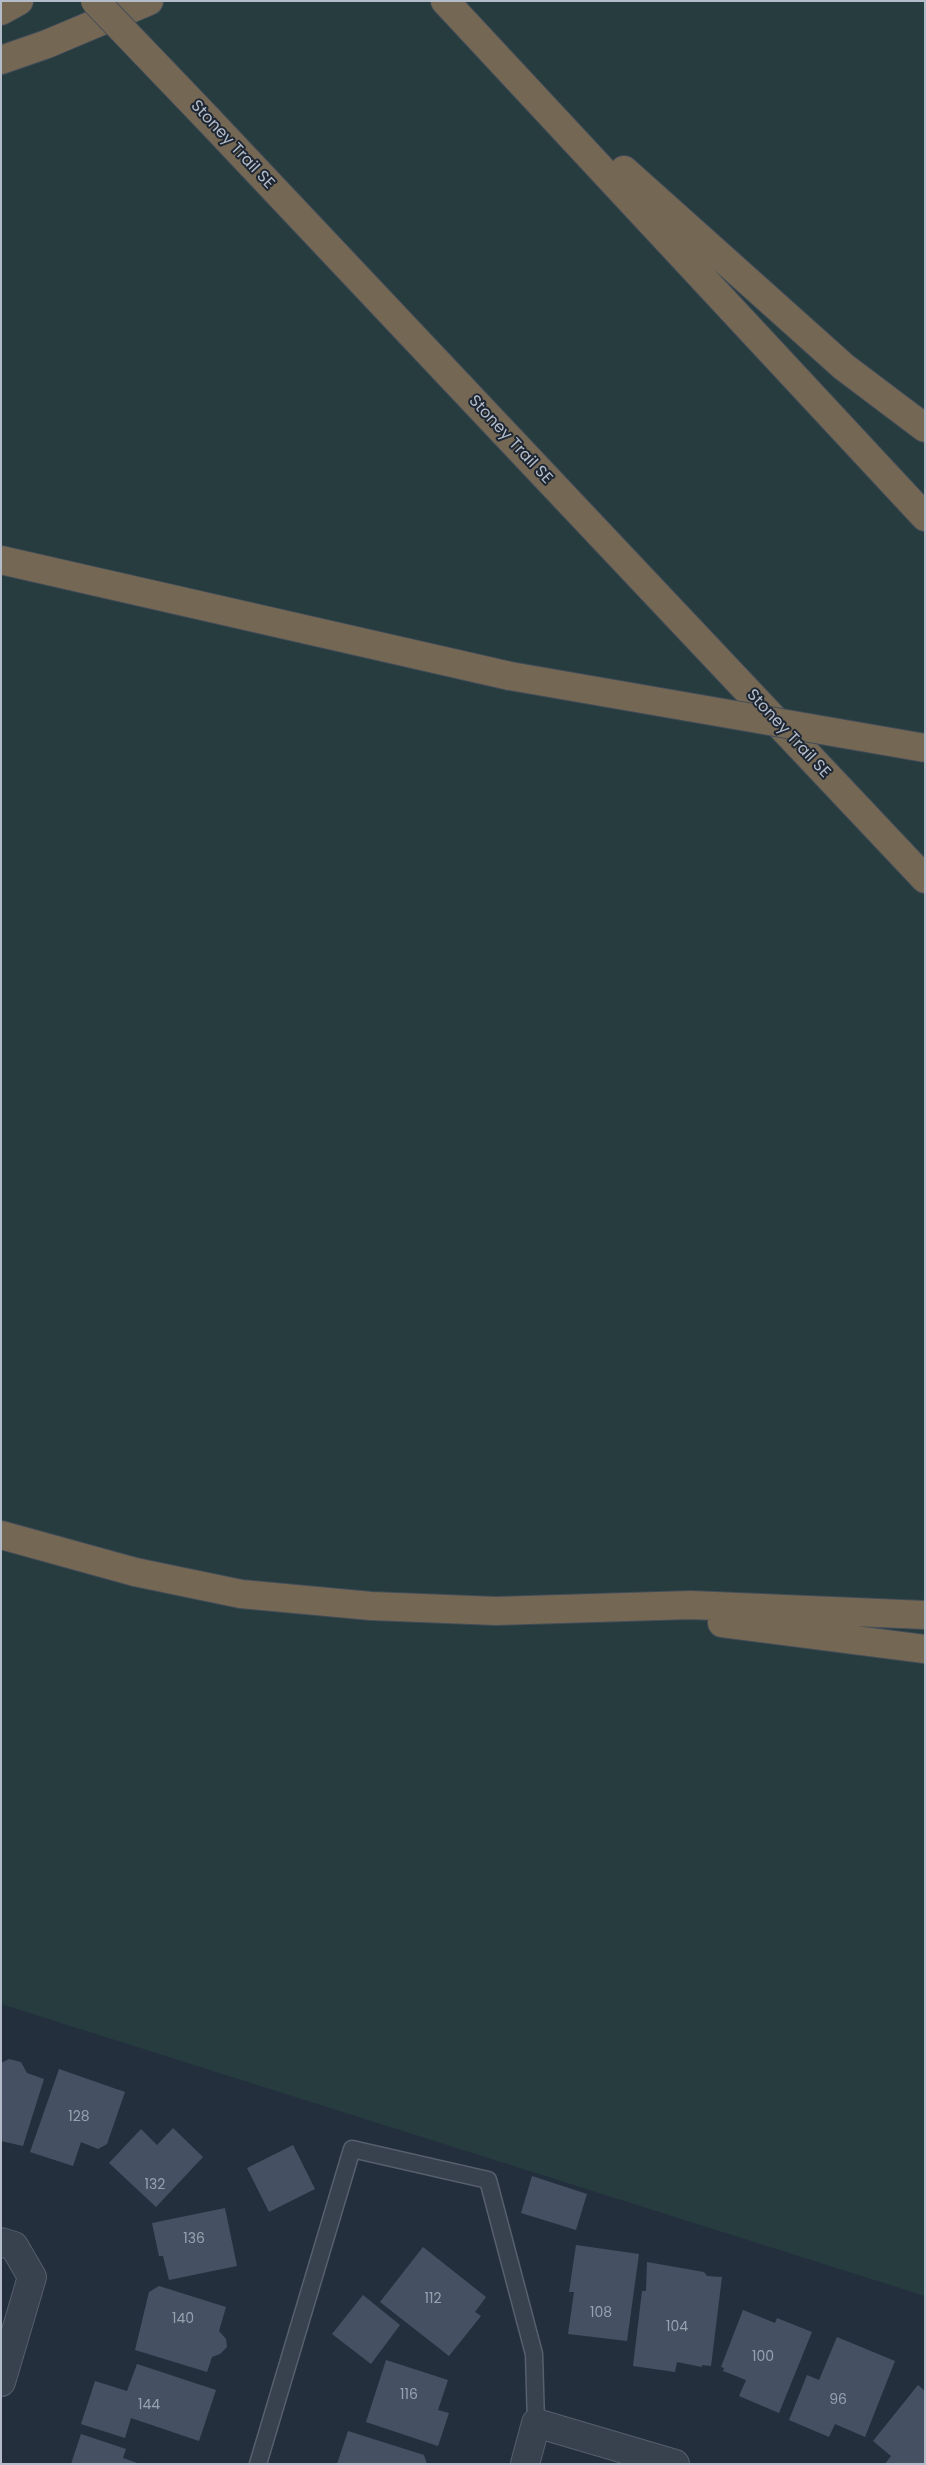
<!DOCTYPE html>
<style>
body{margin:0}
#map{position:relative;width:926px;height:2465px;overflow:hidden;background:#242f3e;font-family:Poppins,sans-serif}
canvas{display:block}
.frame{position:absolute;inset:0;border:2px solid #b4bcc9;pointer-events:none}
</style>
<div id="map">
<canvas width="926" height="2465"></canvas>
<div class="frame"></div>
</div>
<script>
const c = document.querySelector('canvas').getContext('2d');
c.lineJoin = 'round';
function paint(path, color) { c.fillStyle = color; c.fill(path, 'evenodd'); }
const poly = rows => new Path2D(rows.map(r => 'M' + r).join(''));
function strokePath(path, color, width, dash) { c.strokeStyle = color; c.lineWidth = width; c.lineCap = dash ? 'butt' : 'round'; c.setLineDash(dash || []); c.stroke(path); }
function label(font, color, halo, rows, align = 'center') {
  c.font = font + ' Poppins,sans-serif'; c.lineWidth = 4; c.setLineDash([]); c.textBaseline = 'middle'; c.strokeStyle = halo; c.fillStyle = color; for (const [text, x, y, turn = 0] of rows) {
    c.save(); c.translate(x, y); c.rotate((+turn || 0) * Math.PI / 180); c.textAlign = isNaN(turn) ? turn : align; if (halo) c.strokeText(text, 0, 0); c.fillText(text, 0, 0); c.restore();
  }
}
const green = poly([
 [1,1,925,1,925,2296,1,2004]
]);
const building = poly([
 [9,2059,21,2062,27,2073,44,2079,23,2146,1,2141,1,2063],
 [59,2069,125,2092,107,2144,98,2149,81,2142,73,2166,30,2152],
 [173,2128,203,2157,156,2207,109,2163,141,2129,157,2145],
 [293,2145,315,2189,269,2212,247,2168],
 [532,2176,587,2194,576,2230,521,2213],
 [225,2208,237,2266,169,2280,163,2256,159,2256,152,2223],
 [576,2245,639,2254,627,2341,568,2334,574,2292,569,2292],
 [423,2247,486,2297,475,2312,481,2316,449,2356,380,2302],
 [647,2262,704,2272,707,2276,722,2277,711,2366,702,2365,702,2367,677,2362,675,2372,633,2366,642,2291,646,2291],
 [159,2286,226,2307,219,2331,226,2339,227,2347,220,2354,212,2357,207,2372,135,2350,149,2292],
 [363,2295,400,2325,371,2364,332,2334],
 [743,2310,775,2323,777,2318,812,2332,779,2413,739,2396,746,2380,723,2371,724,2368,721,2367],
 [837,2337,895,2361,865,2437,835,2424,829,2437,789,2420,807,2375,819,2380],
 [386,2360,448,2380,438,2410,449,2413,438,2446,366,2422],
 [137,2364,216,2390,199,2441,131,2418,125,2438,81,2424,95,2381,127,2391],
 [918,2385,925,2391,925,2464,885,2464,891,2456,873,2441],
 [348,2431,424,2455,427,2464,337,2464],
 [81,2434,126,2449,123,2458,140,2464,71,2464]
]);
const lane = poly([
 [258,2464,352,2149,488,2180,534,2354,536,2423]
]);
const street = poly([
 [1,2242,14,2246,32,2277,1,2382],
 [525,2464,536,2423,675,2464]
]);
const highway = poly([
 [445,1,925,517],
 [1,11,19,1],
 [1,60,47,44,149,1],
 [208,119,925,879],
 [624,170,844,367,925,428],
 [1,560,510,676],
 [1,1535,135,1572,241,1594,371,1606,496,1611,691,1605,925,1615],
 [722,1623,925,1649]
]);
const highwayBridge = poly([
 [95,1,208,119],
 [510,676,925,748]
]);
const numberNames = [
 ["128",79,2117],
 ["132",155,2185],
 ["136",194,2239],
 ["112",433,2299],
 ["108",601,2313],
 ["140",183,2319],
 ["104",677,2327],
 ["100",763,2357],
 ["116",409,2395],
 ["96",838,2400],
 ["144",149,2405]
];
const streetNames = [
 ["Stoney Trail SE",232,145,47],
 ["Stoney Trail SE",510,440,47],
 ["Stoney Trail SE",788,734,47]
];
paint(green, '#263c3f');
paint(building, '#455162');
strokePath(lane, '#565f6c', 19);
strokePath(street, '#565f6c', 30);
strokePath(highway, '#434c59', 30);
strokePath(lane, '#38414e', 16);
strokePath(street, '#38414e', 28);
strokePath(highway, '#746855', 28);
strokePath(highwayBridge, '#434c59', 30, []);
strokePath(highwayBridge, '#746855', 28);
label('14px', '#98a1af', null, numberNames);
label('16px', '#b4bcc9', '#1d2633', streetNames);
</script>
